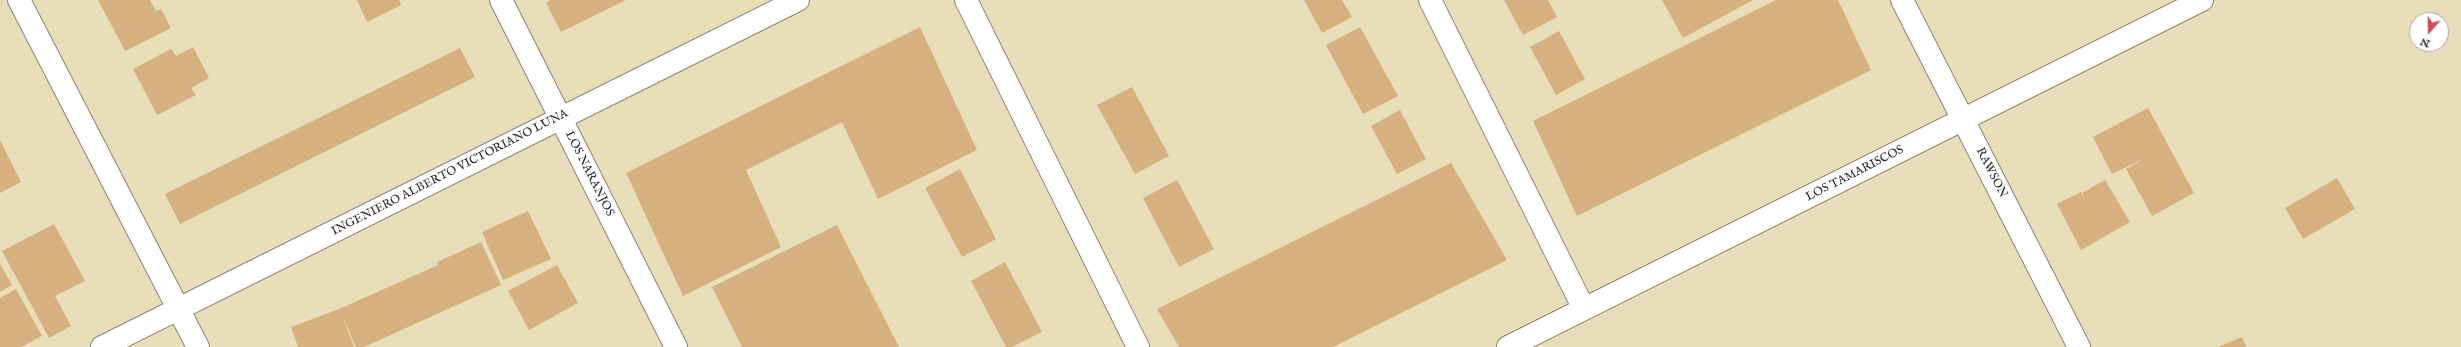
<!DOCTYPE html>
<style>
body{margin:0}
#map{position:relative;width:2461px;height:347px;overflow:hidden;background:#e8deba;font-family:"IM FELL English",serif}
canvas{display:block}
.north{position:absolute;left:2409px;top:12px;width:40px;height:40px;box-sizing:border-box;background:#fff;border:1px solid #aaa;border-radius:50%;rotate:200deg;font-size:11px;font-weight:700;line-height:16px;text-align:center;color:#2b2b2b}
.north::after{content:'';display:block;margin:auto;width:14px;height:18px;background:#d1495b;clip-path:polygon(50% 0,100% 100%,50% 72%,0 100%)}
</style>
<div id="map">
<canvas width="2461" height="347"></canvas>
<div class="north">N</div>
</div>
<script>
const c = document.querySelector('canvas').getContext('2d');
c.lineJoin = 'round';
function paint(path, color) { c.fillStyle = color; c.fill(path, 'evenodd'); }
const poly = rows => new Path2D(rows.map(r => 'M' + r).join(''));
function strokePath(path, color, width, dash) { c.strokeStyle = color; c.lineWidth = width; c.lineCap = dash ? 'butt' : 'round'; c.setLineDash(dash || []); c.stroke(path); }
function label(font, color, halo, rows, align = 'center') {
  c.font = font + ' "IM FELL English",serif'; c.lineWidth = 3.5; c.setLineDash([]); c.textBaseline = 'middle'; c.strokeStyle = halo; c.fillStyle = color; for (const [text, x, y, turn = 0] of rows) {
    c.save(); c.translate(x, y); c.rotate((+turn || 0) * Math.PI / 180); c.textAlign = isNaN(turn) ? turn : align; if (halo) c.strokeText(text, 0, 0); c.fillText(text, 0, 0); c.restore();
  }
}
const building = poly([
 [98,0,150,0,156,11,161,9,171,28,125,51],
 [357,0,399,0,401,5,367,22],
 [550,0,626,0,561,32,546,3],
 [1304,0,1342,0,1352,17,1322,33],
 [1504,0,1548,0,1557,17,1523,35],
 [1662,0,1753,0,1683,38],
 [1776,0,1838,0,1871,70,1577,216,1533,121],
 [920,27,977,150,878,199,842,122,746,170,781,247,683,296,626,173],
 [1360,27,1398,96,1363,114,1326,45],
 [1559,31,1585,79,1556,95,1530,47],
 [193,47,209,78,191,88,196,95,157,115,133,69,171,49,176,56],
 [460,48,475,77,180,224,165,194],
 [1132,87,1169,156,1135,174,1097,105],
 [2148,108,2194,193,2152,216,2126,169,2147,157,2112,174,2093,137],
 [1400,110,1426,159,1397,174,1371,126],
 [0,140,21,182,0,193],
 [1451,163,1507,260,1333,347,1179,347,1157,309],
 [960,169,996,239,962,257,925,188],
 [2337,178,2355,209,2303,239,2285,208],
 [1177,180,1214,249,1179,267,1143,198],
 [2105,180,2130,222,2081,250,2057,204,2081,192,2089,209,2082,193],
 [528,211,551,259,503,280,482,232],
 [54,224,85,281,55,296,71,326,49,338,2,251],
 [837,225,899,347,742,347,712,287],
 [481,242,501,285,364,347,356,347,342,315,354,347,298,347,291,327,339,309,438,265,437,262],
 [1005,262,1042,332,1012,347,1006,347,971,281],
 [0,264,12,285,0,292],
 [557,265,578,303,529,330,508,291],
 [16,289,42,336,21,347,0,347,0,298],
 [2242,337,2246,347,2218,347]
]);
const minor = poly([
 [19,0,198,347],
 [501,0,676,347],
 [966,0,1138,347],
 [1430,0,1584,309],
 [1902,0,2079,347],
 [102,347,798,0],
 [1508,347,2202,0]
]);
const streetNames = [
 ["INGENIERO ALBERTO VICTORIANO LUNA",450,173,-27],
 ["RAWSON",1991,173,63],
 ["LOS NARANJOS",589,174,63],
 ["LOS TAMARISCOS",1855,174,-27]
];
paint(building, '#d7b07f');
strokePath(minor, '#8a8472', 24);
strokePath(minor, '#fff', 22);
label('12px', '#2b2b2b', '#fff', streetNames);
</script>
